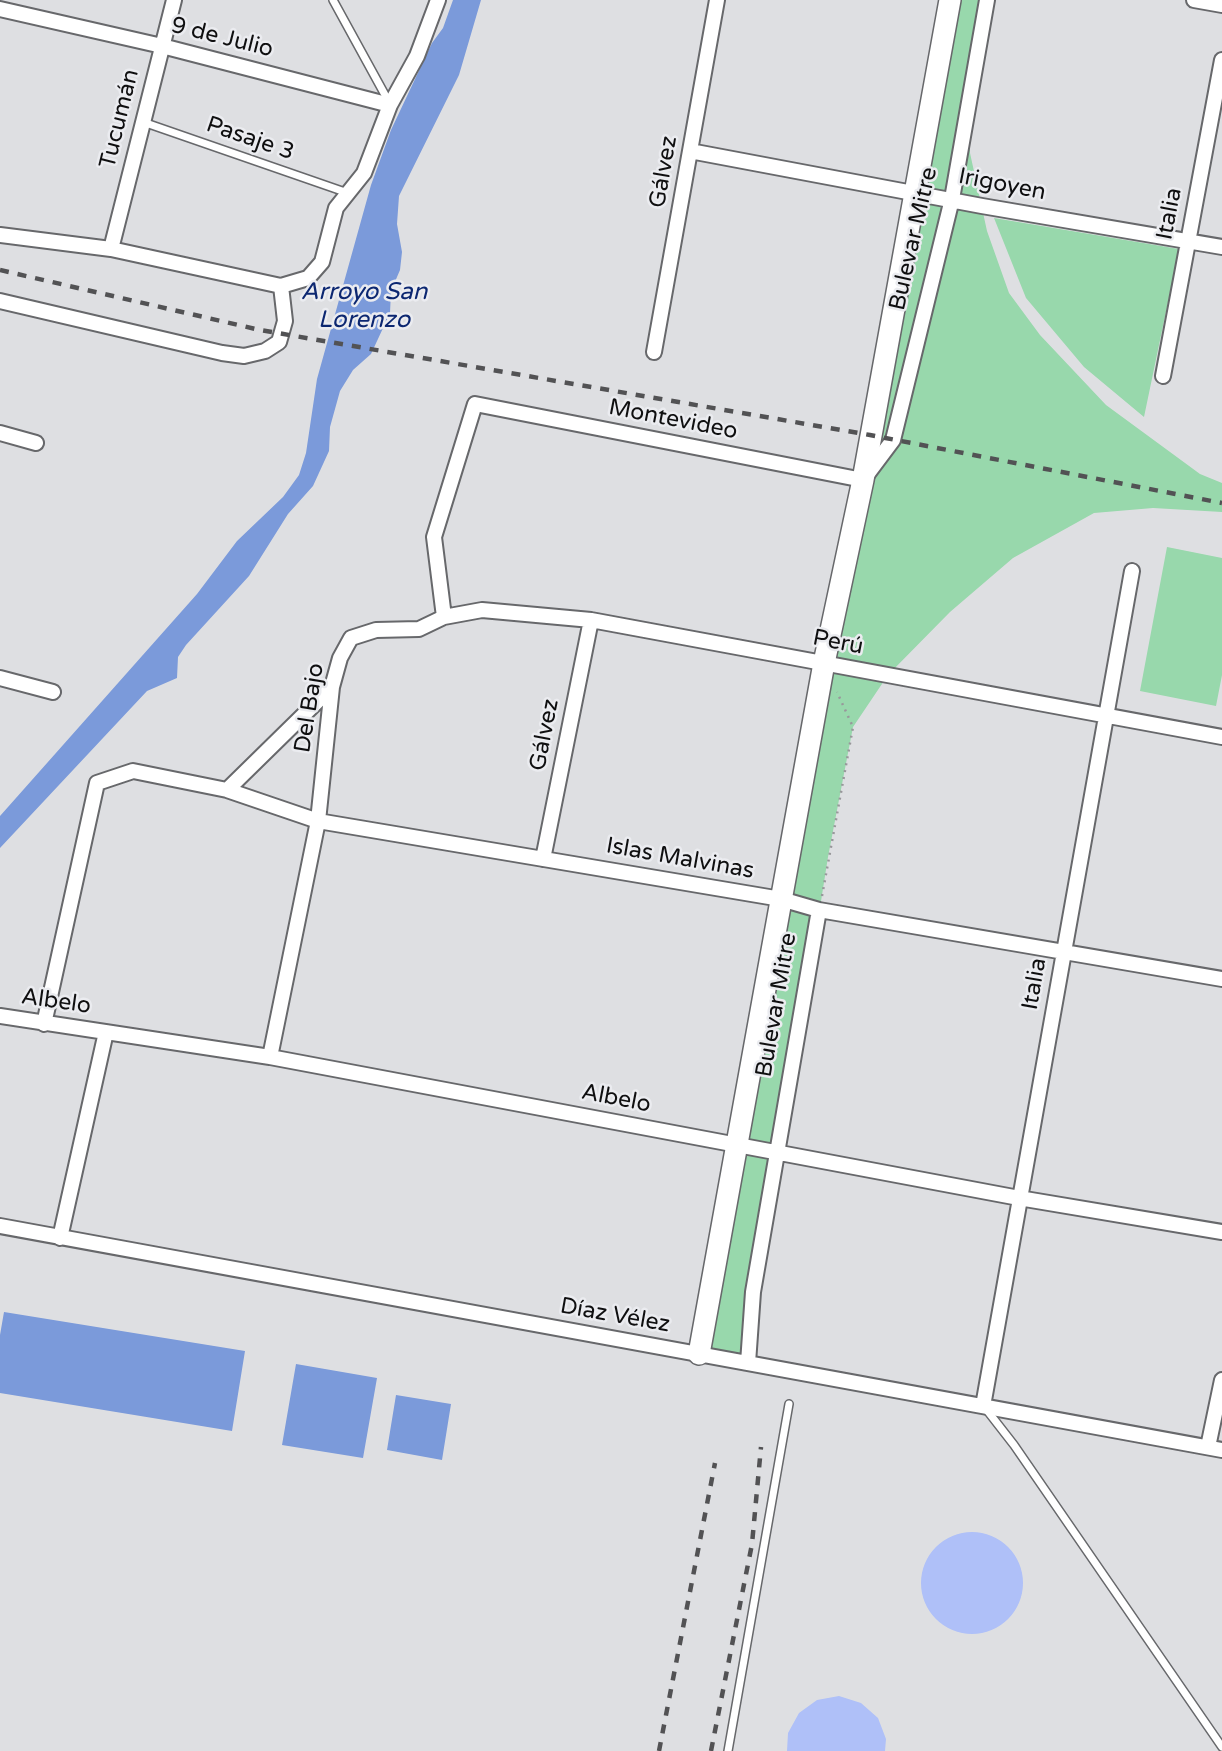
<!DOCTYPE html>
<meta charset="utf-8">
<style>
body{margin:0}
canvas{display:block;background:#dedfe2}
</style>
<canvas width="1222" height="1751"></canvas>
<script>
const c = document.querySelector('canvas').getContext('2d');
c.lineJoin = 'round';
function paint(path, color) { c.fillStyle = color; c.fill(path, 'evenodd'); }
const poly = rows => new Path2D(rows.map(r => 'M' + r).join(''));
function strokePath(path, color, width, dash) { c.strokeStyle = color; c.lineWidth = width; c.lineCap = dash ? 'butt' : 'round'; c.setLineDash(dash || []); c.stroke(path); }
function label(font, color, halo, rows, align = 'center') {
  c.font = font + ' "Varela Round",sans-serif'; c.lineWidth = 5; c.setLineDash([]); c.textBaseline = 'middle'; c.strokeStyle = halo; c.fillStyle = color; for (const [text, x, y, turn = 0] of rows) {
    c.save(); c.translate(x, y); c.rotate((+turn || 0) * Math.PI / 180); c.textAlign = isNaN(turn) ? turn : align; if (halo) c.strokeText(text, 0, 0); c.fillText(text, 0, 0); c.restore();
  }
}
const green = poly([
 [950,0,987,0,969,104,970,153,987,231,1009,293,1040,335,1106,405,1200,474,1222,483,1222,512,1153,508,1094,513,1013,558,950,612,888,675,853,727,828,857,748,1363,699,1354],
 [994,218,1179,249,1144,417,1084,367,1026,298],
 [1167,547,1222,558,1222,675,1216,706,1140,691]
]);
const water = poly([
 [453,0,481,0,459,75,399,196,397,224,402,252,400,270,391,291,390,313,371,354,353,370,340,391,330,427,329,451,313,486,288,514,249,576,186,645,178,657,177,678,147,691,0,848,0,816,197,594,237,541,283,497,299,475,306,453,317,379,371,185,391,130,432,43,443,28],
 [4,1312,245,1351,232,1431,0,1393,0,1335],
 [296,1364,377,1378,363,1458,282,1445],
 [396,1395,451,1404,442,1460,387,1450]
]);
const building = poly([
 '921 1583a51 51 0 1 1 102 0a51 51 0 1 1-102 0Z',
 [839,1696,861,1703,878,1718,886,1739,885,1751,787,1751,788,1733,799,1713,817,1700]
]);
const path = poly([
 [822,896,853,727,837,692]
]);
const lane = poly([
 [333,0,390,104],
 [143,122,345,192],
 [986,1409,1014,1445,1222,1747],
 [728,1751,789,1404]
]);
const street = poly([
 [1194,0,1222,5],
 [0,9,162,46,390,105],
 [690,151,982,206,1222,247],
 [0,235,111,249,281,286,308,278,322,262,336,208,364,173,390,105,417,56,438,0],
 [111,249,174,0],
 [0,301,222,353,244,356,265,351,279,342,285,321,281,286],
 [654,352,717,0],
 [1163,376,1222,60],
 [0,433,36,443],
 [444,617,482,610,591,620,1222,737],
 [0,678,53,692],
 [227,790,332,687],
 [543,859,591,620],
 [0,1016,270,1057,1019,1198,1222,1232],
 [44,1024,97,783,133,771,227,790,318,821,781,899,819,910,1222,979],
 [270,1057,318,821,332,687,340,658,351,638,376,630,419,629,444,617,434,537,475,404,863,480,893,440,952,199,987,0],
 [0,1226,1222,1450],
 [60,1238,106,1032],
 [748,1363,753,1292,819,910],
 [983,1406,1132,571],
 [1208,1447,1222,1380]
]);
const secondary = poly([
 [699,1354,824,663,863,480,950,0]
]);
const rail = poly([
 [0,270,260,330,870,435,1222,503],
 [659,1751,715,1463],
 [711,1751,752,1544,761,1447]
]);
const streetNames = [
 ["9 de Julio",222,38,14],
 ["Tucumán",120,119,-76],
 ["Pasaje 3",250,139,19],
 ["Gálvez",664,172,-80],
 ["Irigoyen",1002,185,11],
 ["Italia",1170,214,-79],
 ["Bulevar Mitre",914,239,-77],
 ["Montevideo",673,420,11],
 ["Perú",838,643,11],
 ["Del Bajo",310,708,-81],
 ["Gálvez",545,735,-79],
 ["Islas Malvinas",680,859,10],
 ["Italia",1035,984,-80],
 ["Albelo",56,1002,8],
 ["Bulevar Mitre",777,1005,-80],
 ["Albelo",616,1099,11],
 ["Díaz Vélez",615,1316,10]
];
const waterNames = [
 ["Arroyo San",364,293],
 ["Lorenzo",364,321]
];
paint(green, '#98d8ac');
paint(water, '#7b9ada');
paint(building, '#afc0f8');
strokePath(lane, '#67686b', 10);
strokePath(street, '#67686b', 18);
strokePath(secondary, '#67686b', 24);
strokePath(path, '#98989b', 2.5, [2, 5]);
strokePath(lane, '#fff', 7);
strokePath(street, '#fff', 14);
strokePath(secondary, '#fff', 21);
strokePath(rail, '#525254', 4.5, [9, 9]);
label('23px', '#0f0f10', '#ebecf0', streetNames);
label('italic 24px', '#0c2771', '#ebecf0', waterNames);
</script>
